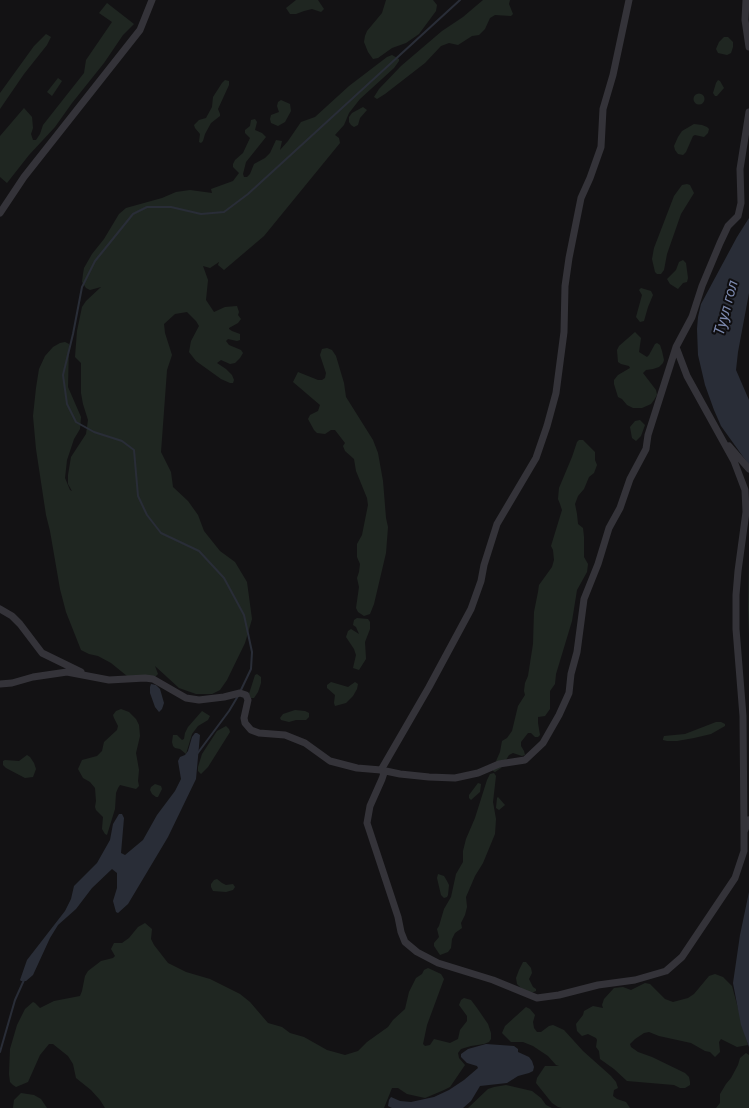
<!DOCTYPE html>
<meta charset="utf-8">
<style>
body{margin:0}
canvas{display:block;background:#131214}
</style>
<canvas width="749" height="1108"></canvas>
<script>
const c = document.querySelector('canvas').getContext('2d');
c.lineJoin = 'round';
function paint(path, color) { c.fillStyle = color; c.fill(path, 'evenodd'); }
const poly = rows => new Path2D(rows.map(r => 'M' + r).join(''));
function strokePath(path, color, width, dash) { c.strokeStyle = color; c.lineWidth = width; c.lineCap = dash ? 'butt' : 'round'; c.setLineDash(dash || []); c.stroke(path); }
function label(font, color, halo, rows, align = 'center') {
  c.font = font + ' Roboto,sans-serif'; c.lineWidth = 4; c.setLineDash([]); c.textBaseline = 'middle'; c.strokeStyle = halo; c.fillStyle = color; for (const [text, x, y, turn = 0] of rows) {
    c.save(); c.translate(x, y); c.rotate((+turn || 0) * Math.PI / 180); c.textAlign = isNaN(turn) ? turn : align; if (halo) c.strokeText(text, 0, 0); c.fillText(text, 0, 0); c.restore();
  }
}
const green = poly([
 [296,0,318,0,324,9,321,12,312,9,304,11,296,14,290,14,286,8],
 [386,0,433,0,437,5,436,11,419,34,406,43,392,48,378,58,373,59,368,52,364,42,365,36,367,31,382,13],
 [483,0,510,0,509,4,513,14,511,16,495,15,490,18,485,29,479,35,472,36,458,45,449,43,441,46,425,63,385,94,377,99,374,97,379,89,401,66,442,31,463,17],
 [107,3,134,24,123,35,104,63,72,103,55,127,29,155,7,183,0,177,0,136,24,108,32,117,33,128,31,134,33,140,36,140,40,134,43,125,84,73,86,60,112,22,99,13],
 [46,34,51,37,47,45,24,74,0,109,0,93,34,46],
 [724,37,728,37,733,42,733,47,731,53,727,55,718,53,716,49,719,42],
 [392,55,399,59,399,61,394,68,360,99,349,113,344,125,335,135,339,138,340,143,264,236,224,270,218,265,219,262,210,268,203,266,208,280,206,300,214,312,225,307,237,306,239,312,238,315,241,319,238,323,229,328,229,329,232,331,240,334,240,340,237,341,228,339,226,341,229,345,241,350,243,353,240,358,235,363,230,364,221,360,217,363,226,369,232,375,234,380,233,383,230,383,221,379,196,361,189,352,191,341,199,326,196,321,187,312,175,314,164,324,165,333,172,355,167,370,161,452,171,472,173,487,188,501,198,515,204,531,220,551,235,562,247,582,252,619,245,643,227,680,220,690,212,694,196,694,179,688,155,666,158,674,155,677,127,676,111,663,98,656,89,654,81,650,66,612,60,589,50,531,46,515,36,449,33,416,36,388,39,369,45,356,53,347,60,343,65,342,69,344,68,387,81,417,80,429,74,439,67,460,65,478,70,490,72,491,68,484,68,475,71,457,86,434,88,420,83,404,81,393,81,363,75,357,77,331,82,307,86,301,101,287,90,290,86,288,82,282,83,274,84,268,92,254,104,239,119,214,126,208,162,198,176,192,190,190,212,193,211,189,233,181,239,173,233,167,233,164,235,160,243,153,250,138,245,133,245,130,250,126,251,120,255,119,257,122,255,130,262,133,266,137,246,162,243,174,244,177,247,177,250,174,254,164,265,158,270,153,276,140,282,141,280,150,288,141,301,122,315,117,349,86,387,57],
 [58,78,62,81,52,96,47,92],
 [225,80,229,81,229,85,218,109,220,114,220,116,211,123,205,134,203,141,201,143,199,142,200,134,195,128,194,125,199,120,206,118,212,107,213,97,222,83],
 [718,80,720,81,724,88,717,96,715,96,713,93,716,83],
 '693.5 99a5.5 5.5 0 1 1 11 0a5.5 5.5 0 1 1-11 0Z',
 [281,100,290,104,291,111,285,122,278,126,271,123,270,119,271,115,279,112,277,106,278,102],
 [363,107,367,110,360,118,358,125,354,127,351,125,349,122,349,117,352,113],
 [694,124,702,125,707,127,709,129,708,133,704,137,695,135,693,136,686,152,683,155,678,154,675,150,674,146,678,137,682,131],
 [687,184,690,185,694,193,681,214,667,254,664,270,661,274,657,274,655,272,652,259,654,248,674,196,682,185],
 [683,260,686,263,688,278,687,282,683,283,678,289,670,284,667,279,676,270,679,262],
 [641,288,651,291,653,295,648,307,644,321,640,322,636,317,642,295,639,290],
 [635,332,641,338,639,352,647,357,649,355,655,344,657,343,660,345,662,351,664,360,663,363,659,367,653,369,646,370,643,373,656,390,657,395,654,400,651,404,642,408,633,408,627,405,622,399,618,397,614,384,614,380,618,375,630,368,629,366,621,364,618,362,617,350,619,346],
 [327,348,332,350,336,356,344,383,346,397,373,440,378,453,383,481,386,518,388,527,386,553,374,604,370,614,364,616,358,612,356,608,359,587,357,578,359,572,360,564,357,557,357,544,362,535,368,505,367,498,356,471,354,459,345,451,343,446,345,443,335,430,331,430,325,434,317,433,314,430,308,419,310,415,318,411,320,405,293,382,298,372,318,380,322,380,325,378,326,373,320,355,322,349],
 [640,420,645,425,641,436,636,441,632,438,630,427,635,421],
 [579,440,583,440,595,452,595,460,597,465,594,473,589,477,584,489,578,496,575,504,577,514,578,524,583,528,584,537,584,557,588,564,587,572,577,590,572,621,556,674,555,684,550,691,550,709,545,716,538,717,538,723,540,735,538,737,535,737,531,733,528,733,521,742,521,746,524,751,525,755,522,756,513,753,509,755,501,768,495,772,493,771,493,768,500,752,502,741,507,738,512,731,518,706,525,695,524,691,525,683,528,676,533,644,534,612,538,592,539,585,552,567,554,560,553,550,551,546,562,510,560,504,558,499,559,488,572,457,577,442],
 [749,560,749,636,748,608],
 [357,618,368,619,370,622,370,629,365,642,366,659,359,670,353,668,356,655,354,649,346,637,348,631,351,629,359,634,356,627,353,625,354,620],
 [257,674,261,677,261,683,258,692,254,698,251,698,249,694,255,675],
 [331,682,348,687,355,682,358,684,357,689,353,696,346,703,335,706,334,703,335,695,327,688,327,685],
 [121,709,129,712,136,719,139,725,140,736,136,753,139,770,138,781,139,786,136,789,120,785,118,788,116,793,115,809,107,835,105,834,102,829,103,817,96,810,95,807,96,801,95,788,90,782,83,778,78,769,82,760,97,756,102,751,104,742,117,730,118,726,114,718,113,715,116,711],
 [295,710,305,711,309,713,309,717,306,720,296,720,289,722,281,720,280,718,283,714],
 [202,711,210,716,208,720,198,726,192,734,186,754,180,749,175,748,173,746,172,742,173,735,177,735,182,740,184,739,185,733,188,727],
 [716,722,721,722,725,724,725,726,711,734,694,738,677,741,667,741,663,740,663,739,664,736,685,734],
 [226,726,229,729,230,732,208,767,201,774,198,771,198,767,202,754,217,731],
 [27,755,30,757,34,763,36,769,33,777,25,778,6,768,3,765,3,761,5,760,19,761],
 [494,773,496,776,493,802,496,819,495,834,483,863,475,876,466,897,467,907,465,915,461,923,462,928,455,933,452,939,451,948,448,952,440,955,434,946,434,943,439,937,437,929,439,926,444,909,451,897,456,874,463,862,463,851,466,839,475,818,487,780,490,774],
 [478,783,481,784,480,792,471,800,469,798,469,795],
 [155,784,161,786,162,789,158,797,156,797,152,794,150,790,151,787],
 [498,797,505,805,499,810,496,808,497,798],
 [438,874,444,876,447,881,449,885,448,895,447,897,444,898,441,895,437,878],
 [217,879,222,883,226,885,233,884,235,887,233,890,226,892,213,891,211,887,211,884,214,880],
 [145,923,152,929,151,939,154,945,168,963,186,972,210,979,240,994,250,1002,268,1023,282,1027,290,1033,304,1037,327,1050,345,1055,358,1051,367,1042,388,1027,393,1020,405,1009,409,992,416,978,422,974,424,970,428,968,441,974,444,979,427,1025,423,1044,425,1046,430,1045,434,1039,450,1043,458,1039,460,1030,467,1021,467,1016,459,1005,461,1000,464,998,471,1000,477,1008,488,1024,491,1033,491,1039,489,1042,484,1044,471,1046,461,1049,458,1053,459,1058,465,1065,450,1087,444,1090,425,1098,407,1094,398,1088,392,1088,384,1108,105,1108,100,1100,91,1090,76,1078,73,1064,68,1056,53,1044,49,1044,40,1055,28,1082,16,1087,13,1085,10,1082,9,1074,10,1049,17,1025,25,1009,33,1002,35,1003,40,1008,54,1001,80,996,82,991,85,976,88,971,101,961,113,958,115,956,111,949,114,943,122,943,129,938,138,927],
 [523,962,526,962,531,968,532,973,529,979,533,987,536,989,536,991,531,993,523,990,517,984,516,978,519,970],
 [715,974,723,977,732,986,748,1045,737,1047,721,1039,719,1042,720,1052,715,1057,710,1052,705,1051,691,1043,659,1036,649,1032,644,1033,635,1039,630,1044,631,1047,638,1052,652,1057,685,1073,689,1077,690,1082,690,1085,685,1088,680,1088,674,1085,627,1081,614,1069,600,1059,599,1051,596,1047,597,1040,596,1038,588,1034,582,1036,577,1031,576,1024,583,1015,584,1011,593,1006,603,1008,602,1005,604,999,614,988,623,987,631,990,645,983,650,984,665,999,673,1002,688,998,694,994,709,976],
 [526,1007,530,1009,535,1015,533,1022,534,1028,537,1032,541,1032,549,1026,553,1025,564,1030,583,1051,611,1076,616,1082,618,1088,614,1090,613,1096,617,1099,626,1102,630,1108,562,1108,558,1107,552,1103,536,1083,537,1078,545,1066,559,1066,556,1065,548,1056,533,1046,523,1042,511,1042,502,1033,505,1026],
 [746,1053,749,1055,749,1108,716,1108,720,1103,720,1094,726,1084,731,1078,738,1065,740,1058],
 [506,1085,532,1091,541,1098,546,1105,552,1108,468,1108,488,1089,494,1087],
 [21,1093,34,1095,41,1099,47,1108,13,1108,14,1100]
]);
const water = poly([
 [749,218,749,293,738,352,736,370,749,400,749,465,721,426,714,410,705,385,698,355,697,329,698,317,701,304,737,237],
 [151,684,156,685,160,689,164,703,162,709,159,712,155,707,150,693,150,687],
 [195,733,197,733,200,735,196,779,168,837,128,904,118,913,116,912,113,901,117,888,117,873,112,869,92,888,76,909,58,925,50,938,33,975,26,981,21,981,20,980,27,960,65,911,71,899,74,886,97,863,110,840,113,824,119,814,122,814,124,818,121,853,125,855,143,840,157,815,175,791,181,779,178,761,180,757,185,755,188,751,192,737],
 [749,892,749,1047,741,1025,733,983,740,935],
 [486,1044,514,1046,518,1049,518,1052,529,1057,532,1061,534,1067,533,1071,529,1073,518,1076,507,1083,480,1086,471,1101,463,1108,392,1108,388,1106,389,1100,391,1097,400,1101,411,1102,434,1097,449,1090,464,1080,478,1068,477,1066,467,1063,461,1057,461,1054,468,1049]
]);
const stream = poly([
 [240,692,251,669,252,652,244,615,224,578,199,551,161,533,147,515,138,496,134,450,122,441,94,432,76,422,67,404,63,375,73,334,82,287,95,261,133,214,147,207,171,207,201,214,224,212,248,194,460,0],
 [197,754,229,711,238,696],
 [0,1052,15,1000,24,980]
]);
const street = poly([
 [629,0,613,75,603,109,601,147,590,178,581,198,569,258,565,286,564,332,556,393,547,426,536,458,497,524,484,565,481,581,471,609,429,687,381,770,400,774,429,777,455,778,478,773,499,764,525,760,543,743,559,715,569,693,571,674,577,652,584,599,598,564,609,528,620,508,630,479,646,449,648,435,676,347],
 [746,0,745,20,749,47],
 [749,112,740,169,741,203,738,216,728,226,720,243,702,286,692,317,676,347,687,376,734,461,745,490,746,512,738,571,736,595,736,629,743,716,744,832,749,820],
 [0,213,24,177,140,30,152,0],
 [729,446,749,469],
 [0,609,12,616,20,624,42,653,81,672],
 [0,684,12,683,33,677,67,672,109,680,145,678,153,679,186,698,199,700,224,697,240,693,246,695,248,700,244,718,245,723,251,730,259,733,285,735,305,743,330,761,357,768,381,770,384,773,382,779,370,806,367,823,398,917,401,932,405,942,417,952,438,963,493,980,537,998,559,995,598,985,635,980,666,971,682,957,735,878,744,851,744,832]
]);
const waterNames = [
 ["Туул гол",727,308,-75]
];
paint(green, '#1f2621');
paint(water, '#292d37');
strokePath(stream, '#292d37', 2);
strokePath(street, '#343339', 7);
label('italic 15px', '#7c89ae', '#0e0d0f', waterNames);
</script>
